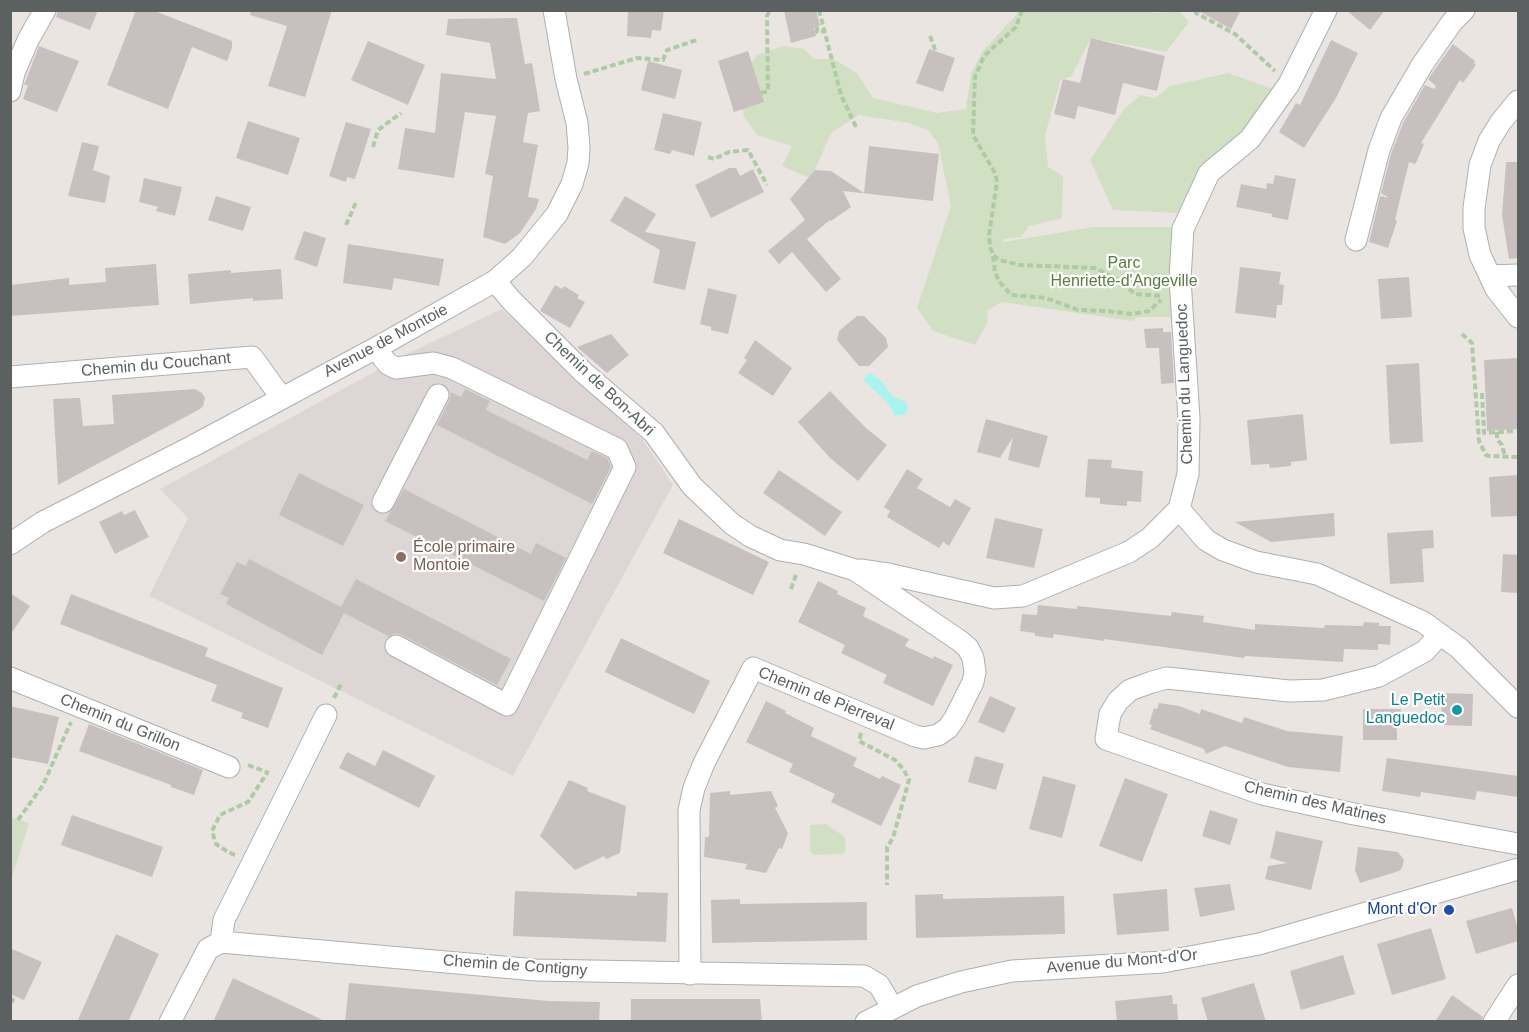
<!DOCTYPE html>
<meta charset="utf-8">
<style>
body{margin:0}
#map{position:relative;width:1529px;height:1032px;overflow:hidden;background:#ebe5e2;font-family:Arial,sans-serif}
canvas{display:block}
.frame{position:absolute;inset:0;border:12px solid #5b6161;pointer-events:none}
</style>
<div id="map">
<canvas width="1529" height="1032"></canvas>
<div class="frame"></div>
</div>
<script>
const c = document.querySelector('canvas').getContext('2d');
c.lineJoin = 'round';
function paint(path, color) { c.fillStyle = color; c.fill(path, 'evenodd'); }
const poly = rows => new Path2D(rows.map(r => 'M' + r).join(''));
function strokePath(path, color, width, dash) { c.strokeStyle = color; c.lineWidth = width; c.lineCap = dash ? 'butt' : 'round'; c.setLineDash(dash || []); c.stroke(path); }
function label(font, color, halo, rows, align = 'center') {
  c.font = font + ' Arial,sans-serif'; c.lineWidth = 4.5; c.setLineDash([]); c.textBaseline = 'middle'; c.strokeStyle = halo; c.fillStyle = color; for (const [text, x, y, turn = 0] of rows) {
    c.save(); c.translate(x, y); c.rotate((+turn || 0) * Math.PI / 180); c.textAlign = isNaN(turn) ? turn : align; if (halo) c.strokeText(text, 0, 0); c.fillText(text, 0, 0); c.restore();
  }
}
const education = poly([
 [502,309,643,440,673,485,513,776,149,596,188,518,160,489,409,353]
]);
const green = poly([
 [1150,10,1152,13,1180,11,1189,22,1166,52,1091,38,1071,77,1061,79,1045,135,1048,167,1063,176,1062,218,1029,226,1021,237,1004,239,1003,242,1093,227,1177,227,1178,317,1137,317,1132,321,1002,302,988,310,987,324,975,345,933,331,917,308,951,206,938,143,928,130,909,123,859,115,831,133,811,179,782,166,792,146,757,135,744,117,738,81,757,55,783,46,804,49,814,59,833,59,857,73,873,98,937,113,966,109,971,74,982,52,1017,14,1017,11],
 [1228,73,1273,89,1271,100,1179,213,1113,210,1090,160,1123,110,1140,95,1155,98,1170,86],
 [11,817,29,823,11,880,10,879],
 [826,824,845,837,846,850,842,854,814,855,810,851,810,825]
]);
const water = poly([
 [870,372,882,382,892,396,906,402,908,408,905,415,895,416,887,402,863,380]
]);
const building = poly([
 [58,10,98,10,90,30,56,17],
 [136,10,152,10,232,41,232,48,227,61,192,47,168,109,107,85],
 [251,10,332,10,305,97,268,86,287,26,250,15],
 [628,10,664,10,661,31,652,30,651,38,627,36],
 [784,10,816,10,820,26,814,28,816,36,791,43],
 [1197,10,1241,10,1231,29],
 [1346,10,1385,10,1370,30],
 [517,18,525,64,532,63,540,111,528,113,523,142,538,145,528,197,539,199,536,209,520,233,505,244,483,237,493,176,485,174,496,116,465,112,454,178,398,169,405,128,435,133,441,73,496,79,490,43,446,35,448,19],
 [1091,38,1165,56,1157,91,1123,83,1115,115,1078,106,1075,119,1054,114,1063,79,1080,83],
 [1331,40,1358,53,1336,98,1304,148,1279,132,1296,103,1300,105],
 [368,41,425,65,408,105,351,80],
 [1453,44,1475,61,1474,63,1476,65,1463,83,1460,80,1421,143,1424,144,1417,161,1415,164,1409,162,1395,220,1397,221,1388,248,1369,242,1380,196,1389,198,1381,193,1391,154,1403,123,1425,85,1434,89,1436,86,1428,79],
 [39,46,79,61,57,112,23,99,28,85,24,85,26,80],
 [929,49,955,58,943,92,916,83],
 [748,51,764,102,734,112,718,61],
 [648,61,682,70,675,99,641,90],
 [663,113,702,122,694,156,672,150,670,154,654,150],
 [248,121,300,138,288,175,236,158],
 [346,122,371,129,355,179,347,177,346,182,329,176],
 [82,142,99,146,93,170,110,176,105,203,68,196],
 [869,146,939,154,933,201,843,191,851,207,831,221,830,220,807,239,841,279,826,292,792,252,779,264,768,251,805,220,790,199,815,170,831,171,864,193],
 [1506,162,1518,162,1518,258,1509,259,1502,215],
 [729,168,736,168,740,176,753,169,764,192,711,218,695,185],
 [1275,175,1296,179,1288,220,1272,217,1272,214,1236,207,1241,184,1266,189,1267,183,1273,184],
 [144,178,182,187,175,216,156,211,158,207,139,202],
 [216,196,251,207,243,231,208,220],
 [625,196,656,214,645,232,696,242,685,290,653,283,660,250,610,221],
 [304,231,326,238,317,267,294,259],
 [348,244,444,259,439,286,394,278,392,290,343,283],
 [156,264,159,305,10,316,10,285,69,278,69,285,106,282,105,268],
 [1240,267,1281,272,1279,284,1284,285,1282,305,1277,305,1276,318,1235,313],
 [281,269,283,299,253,301,253,298,190,304,188,274,231,270,231,273],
 [1409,277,1412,317,1381,319,1378,279],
 [555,285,562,289,564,286,579,295,577,298,585,302,570,328,540,311],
 [708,288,737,295,728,334,711,330,711,327,700,324],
 [857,316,864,316,886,338,888,347,869,366,859,366,837,340,839,331],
 [1163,328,1163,332,1171,332,1174,383,1161,384,1159,348,1146,348,1144,329],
 [611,334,629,355,607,373,577,347],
 [755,340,792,368,773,396,738,373,747,360,744,358],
 [1518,358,1518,429,1487,431,1484,360],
 [1419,363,1423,442,1390,444,1386,365],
 [195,389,202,393,205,398,203,406,200,409,58,485,53,399,80,398,83,426,114,424,112,395],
 [465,389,490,401,486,410,587,460,592,451,607,458,611,467,592,504,437,425,449,401,451,392,461,397],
 [830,391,866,428,887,445,858,481,830,458,798,422],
 [1303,414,1307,460,1291,462,1291,466,1270,468,1269,464,1251,465,1247,420],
 [986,419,1048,436,1039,468,1008,460,1013,437,1000,458,977,452],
 [1088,459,1112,460,1111,468,1143,471,1141,502,1127,501,1127,506,1100,504,1100,498,1085,497],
 [907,469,923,479,917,488,950,507,955,499,971,508,949,546,943,542,939,548,887,517,890,511,884,507],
 [779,470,842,512,825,536,763,493],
 [299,473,364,505,343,546,279,515],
 [1518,475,1518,516,1491,517,1489,477],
 [404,489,531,554,536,543,566,558,544,601,385,521],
 [135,510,149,537,115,554,99,522,122,511,124,515],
 [1334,513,1335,536,1271,542,1235,522],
 [995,518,1043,529,1034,568,986,558],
 [679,519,769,562,753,595,663,553],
 [1433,530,1434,548,1422,549,1424,582,1390,584,1387,533],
 [1503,554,1518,555,1518,593,1501,592],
 [249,559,341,607,356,579,511,659,497,685,402,635,395,633,388,636,344,613,322,655,226,604,229,598,220,594,237,562,246,566],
 [818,581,838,591,837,594,866,608,863,616,909,639,905,646,933,659,934,656,953,665,933,706,883,683,887,675,841,653,845,645,798,622],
 [10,593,30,606,10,635],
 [71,594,208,648,205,656,283,688,268,728,241,718,243,713,211,701,217,685,60,624],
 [1038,605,1077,609,1077,606,1171,616,1172,612,1204,616,1203,622,1255,630,1255,624,1324,628,1325,625,1363,626,1364,622,1379,623,1379,626,1391,626,1390,645,1378,644,1378,650,1344,649,1343,662,1245,656,1244,658,1104,639,1104,641,1054,634,1053,638,1035,636,1035,633,1020,631,1022,614,1037,615],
 [621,638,710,681,694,714,605,672],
 [1442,693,1473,694,1472,726,1441,725],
 [990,696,1016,708,1004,733,978,722],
 [766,701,786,711,785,713,814,728,811,736,857,758,853,766,880,779,882,776,901,785,881,826,831,802,835,794,789,772,793,764,746,742],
 [1159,703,1179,706,1200,714,1201,709,1242,723,1244,717,1287,731,1343,736,1340,772,1288,767,1225,746,1206,754,1204,749,1150,729,1152,725,1149,724,1154,708,1157,709],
 [10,706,59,717,48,764,10,757],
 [1363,709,1401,709,1401,727,1397,727,1397,740,1363,740],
 [89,724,203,770,194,795,171,787,171,785,79,751],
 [383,750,435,776,419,808,339,768,347,752,375,766],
 [975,756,1004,764,996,790,968,782],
 [1387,758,1518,776,1518,797,1477,791,1475,800,1421,792,1420,797,1382,791],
 [1043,776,1076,785,1062,838,1029,829],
 [1125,778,1168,794,1142,862,1099,846],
 [569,780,588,788,587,791,626,806,620,853,606,859,604,856,575,870,540,836],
 [730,791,730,795,771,791,778,806,775,808,788,833,782,849,779,848,766,873,745,869,747,864,704,857,705,837,709,837,710,793],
 [1210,810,1238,819,1230,845,1202,836],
 [72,815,163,847,152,877,61,845],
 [1276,831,1323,841,1311,890,1265,879,1268,866,1287,863,1270,858],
 [1358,847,1398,852,1404,860,1402,868,1399,871,1360,883,1355,870],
 [1230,884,1235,910,1200,917,1194,888],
 [1167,889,1169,931,1117,935,1113,894],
 [515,891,637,896,637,892,668,893,666,942,513,936],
 [943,894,943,899,1064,896,1065,934,916,938,915,895],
 [740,899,740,904,867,902,867,940,712,943,711,900],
 [1512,908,1518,929,1518,941,1476,954,1466,921],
 [1431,928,1446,979,1392,995,1377,944],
 [116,934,159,954,128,1022,77,1022],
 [10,948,42,962,24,1000,10,994],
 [1343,955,1355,994,1301,1010,1290,971],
 [233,978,327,1022,213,1022],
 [349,983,549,1001,600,1002,599,1022,345,1022],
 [1254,983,1266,1022,1208,1022,1201,998],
 [1172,995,1173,1004,1177,1004,1178,1022,1117,1022,1115,1001],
 [1452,995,1483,1017,1481,1022,1435,1022],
 [631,999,760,999,762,1022,631,1022]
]);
const path = poly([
 [819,10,841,95,856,127],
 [1022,10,1016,27,984,56,975,77,973,135,995,173,997,182,989,235,990,246,993,255,999,260,1020,265,1095,268,1120,281,1135,294,1162,296],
 [1196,10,1196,13,1235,34,1275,71],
 [817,27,817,32,824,31],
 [930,36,936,52],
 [584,74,637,58,663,60,667,50,697,40],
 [761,93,768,91,767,16,770,10],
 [373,147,378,130,401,113],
 [708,157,714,159,729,152,748,150,767,185],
 [346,225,357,200],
 [993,256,995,272,999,281,1011,295,1046,298,1078,310,1107,311,1131,314,1149,311,1161,300],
 [1462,334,1472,343,1479,441,1486,455,1489,456,1518,457],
 [1482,393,1484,433,1516,431],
 [1497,432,1497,439,1502,445,1505,456],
 [791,589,797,572],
 [334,698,342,682],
 [861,733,859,741,895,760,904,770,909,780,893,838,887,847,887,885],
 [248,765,269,773],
 [18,820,43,785,71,722],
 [235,855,228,852,216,844,212,831,220,815,248,802,267,773],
 [10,999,13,1000,10,1005]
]);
const minor = poly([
 [10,91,14,73,28,40,45,10],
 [1518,101,1500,123,1489,141,1480,165,1474,208,1474,228,1480,255,1496,289,1518,317],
 [1356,240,1379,150,1391,118,1422,65,1452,22,1464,10],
 [1490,276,1518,275],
 [495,281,511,300,583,372,654,433,692,486,732,524,750,536,780,550,804,554,855,570,960,641,968,648,973,658,975,672,973,682,955,718,948,728,938,735,924,738,915,736,753,668,704,763,694,788,689,810,690,974],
 [383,358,388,364,396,368,434,363,452,368,617,449,625,467,507,705,396,646],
 [10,377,252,357,281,397],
 [383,502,438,395],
 [1179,509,1206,540,1223,550,1256,562,1317,574,1423,622,1459,648,1518,707],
 [10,544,43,522,191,447,376,348,495,281,522,257,557,214,572,184,578,163,579,147,577,123,566,79,554,10],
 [860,570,888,574,994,598,1023,596,1129,552,1150,538,1179,509,1188,474,1189,418,1180,279,1183,229,1209,173,1250,139,1289,84,1326,10],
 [1440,634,1425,651,1379,676,1323,690,1289,691,1167,678,1152,682,1130,690,1118,701,1110,714,1106,739,1262,794,1354,814,1518,844],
 [10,678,229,767],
 [221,942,224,920,326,715],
 [170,1022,208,949,221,942,536,970,864,976,879,985,892,1007],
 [866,1022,917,996,961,982,1012,971,1163,962,1259,944,1518,869],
 [1494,1022,1518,985]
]);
const markers = [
 [401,557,6,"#8d6e63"],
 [1457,710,6,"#0f9aa8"],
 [1449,910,6,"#1a4fb4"]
];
const parkNames = [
 ["Parc",1124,264],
 ["Henriette-d'Angeville",1124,282]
];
const streetNames = [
 ["Avenue de Montoie",386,341,-28],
 ["Chemin du Couchant",156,365,-5],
 ["Chemin de Bon-Abri",599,384,43],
 ["Chemin du Languedoc",1185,384,-92],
 ["Chemin de Pierreval",826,699,22],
 ["Chemin du Grillon",120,723,22],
 ["Chemin des Matines",1315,803,13],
 ["Avenue du Mont-d'Or",1122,962,-5],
 ["Chemin de Contigny",515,966,4]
];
const educationNames = [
 ["École primaire",413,548],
 ["Montoie",413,566]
];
const cultureNames = [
 ["Le Petit",1445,701],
 ["Languedoc",1445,719]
];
const transitNames = [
 ["Mont d'Or",1437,910]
];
paint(education, '#ded6d4');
paint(green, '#d1e0c2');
paint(water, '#aaf4ef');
paint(building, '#c7c0bf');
strokePath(minor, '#acb0b1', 23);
strokePath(path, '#adcca3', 4, [6, 3]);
strokePath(minor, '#fff', 21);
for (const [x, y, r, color] of markers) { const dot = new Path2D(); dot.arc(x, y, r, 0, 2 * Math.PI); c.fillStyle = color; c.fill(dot); strokePath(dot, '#fff', 2); }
label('16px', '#5a7d3e', '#fff', parkNames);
label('16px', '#5b6161', '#fff', streetNames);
label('16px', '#785e54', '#fff', educationNames, 'left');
label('16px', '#0d838f', '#fff', cultureNames, 'right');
label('16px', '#164399', '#fff', transitNames, 'right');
</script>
